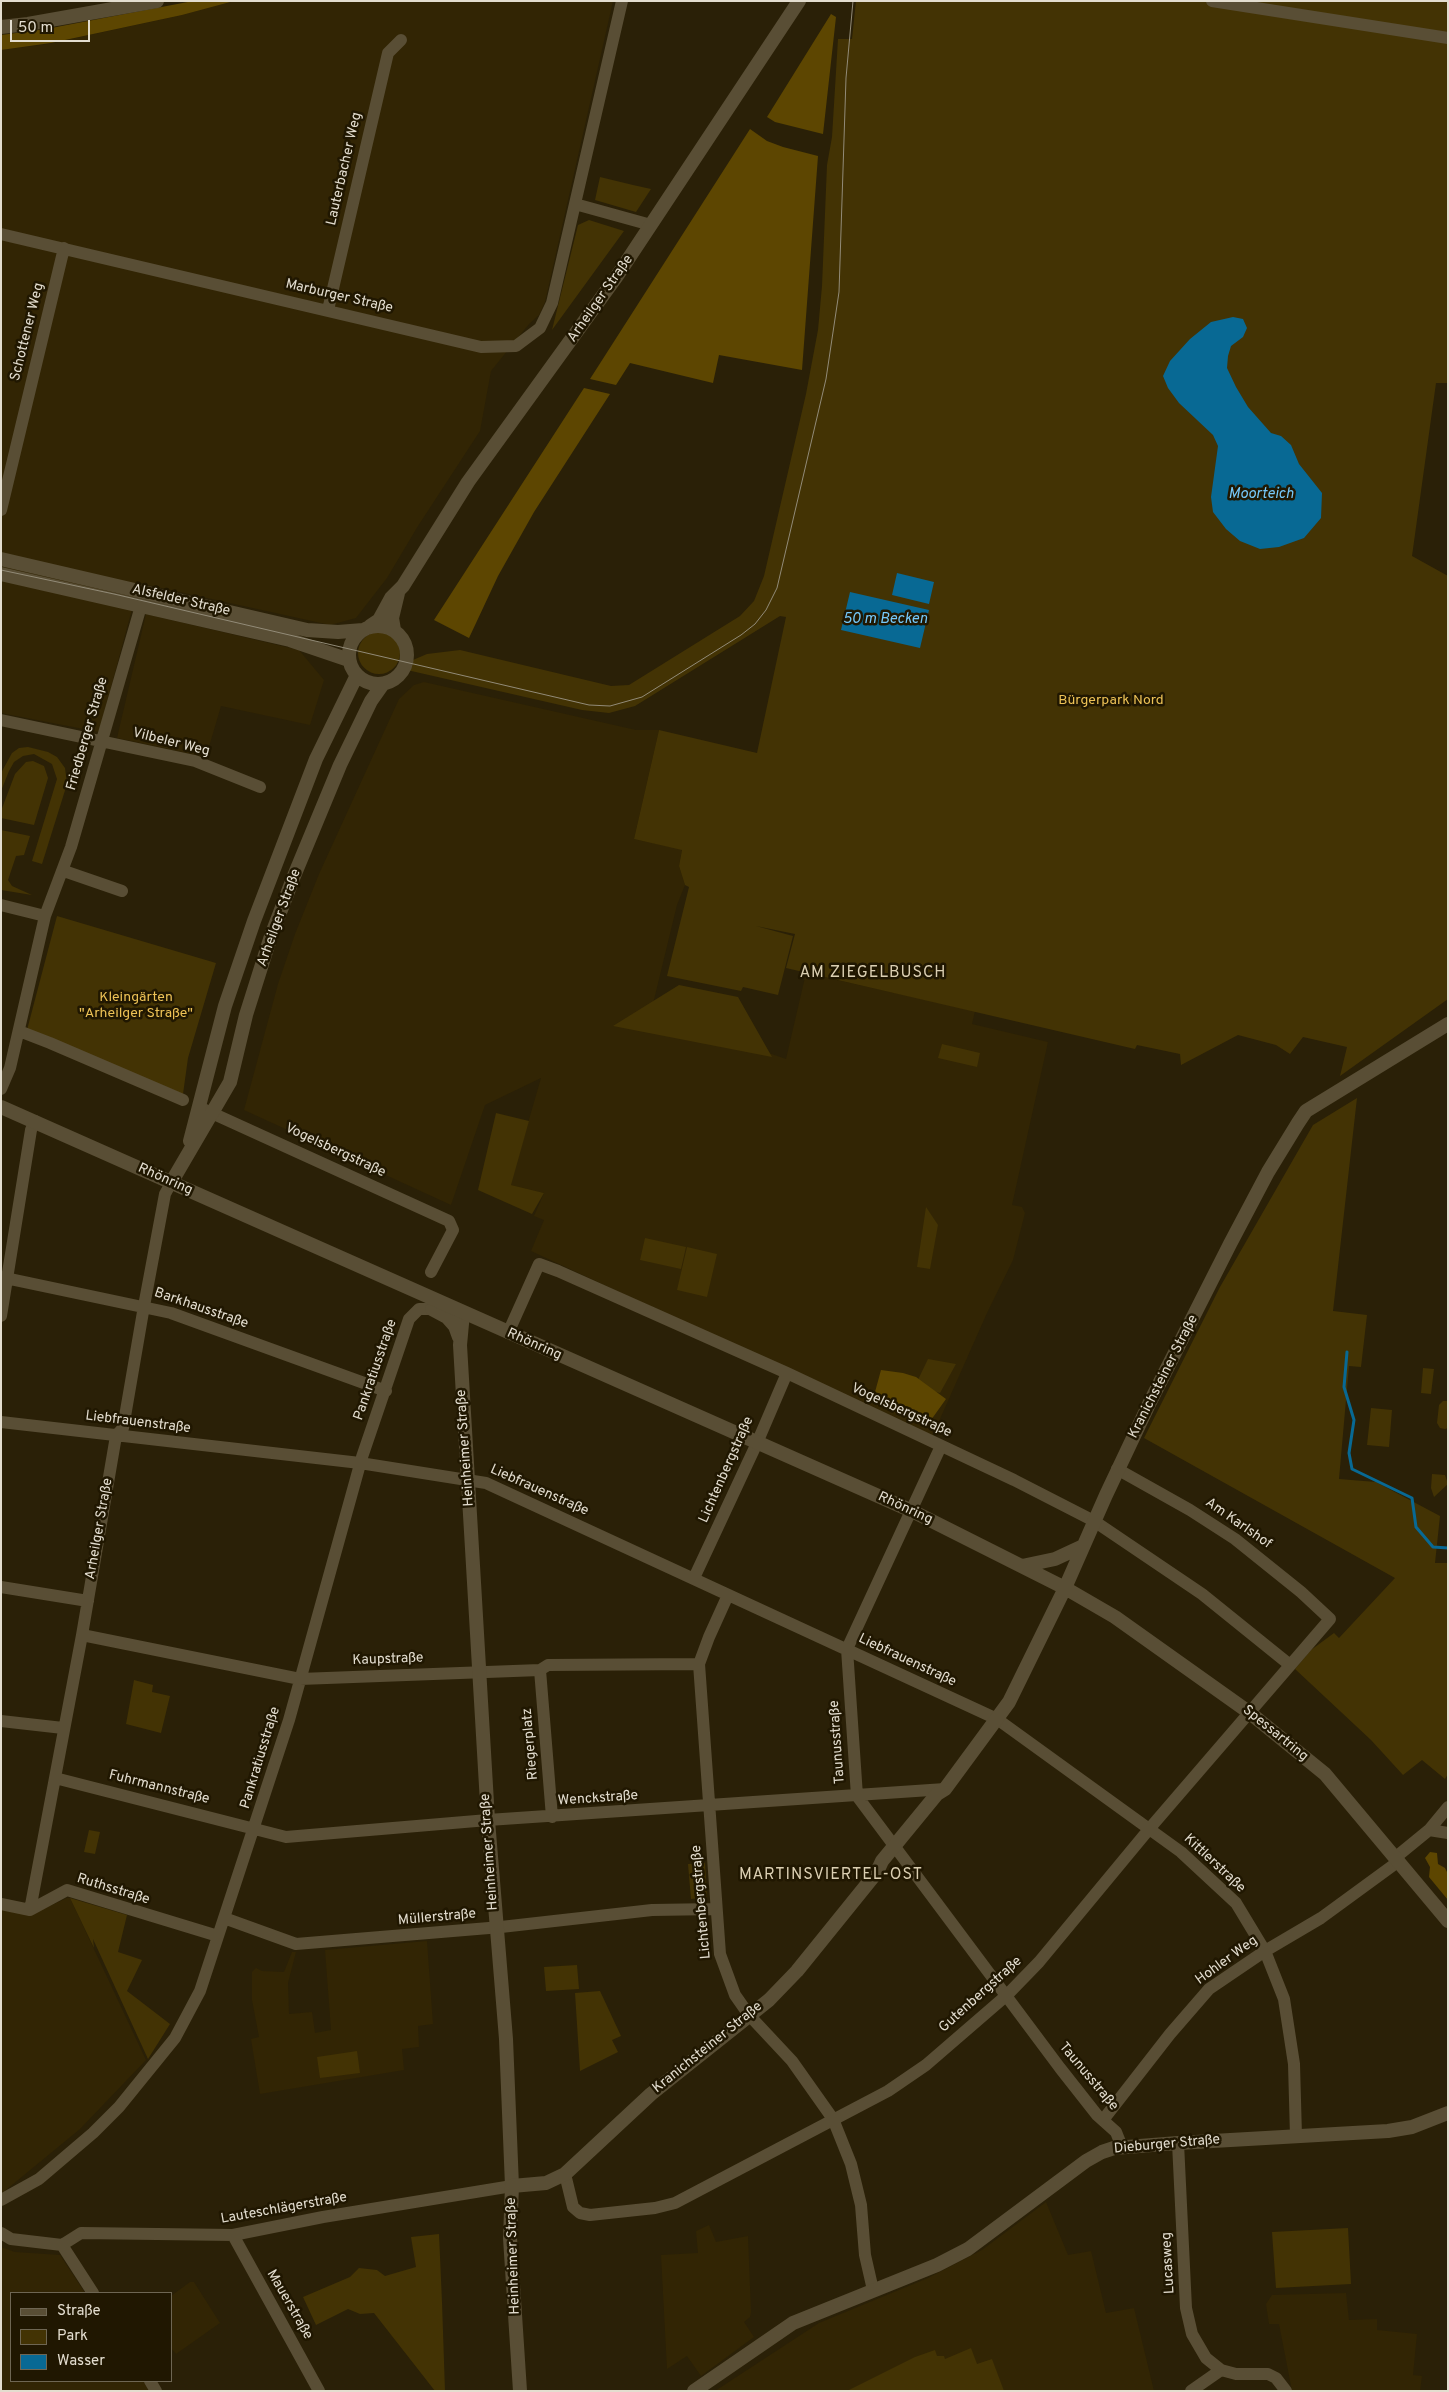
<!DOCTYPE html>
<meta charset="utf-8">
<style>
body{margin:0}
#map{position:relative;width:1449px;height:2392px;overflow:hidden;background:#2a2007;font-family:Overpass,sans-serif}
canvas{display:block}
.frame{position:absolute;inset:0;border:2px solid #e3ddcf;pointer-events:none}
.legend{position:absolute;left:10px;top:2292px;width:162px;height:90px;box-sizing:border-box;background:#201701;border:1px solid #6e6653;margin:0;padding:6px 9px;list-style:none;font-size:15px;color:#e3ddcf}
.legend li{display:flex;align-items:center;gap:10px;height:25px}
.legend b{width:25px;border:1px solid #6e6653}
.scale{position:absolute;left:10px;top:20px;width:80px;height:22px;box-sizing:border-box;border:2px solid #e3ddcf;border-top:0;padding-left:6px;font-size:15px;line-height:18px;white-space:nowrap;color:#e3ddcf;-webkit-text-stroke:4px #201701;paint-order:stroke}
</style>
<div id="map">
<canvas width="1449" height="2392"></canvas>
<div class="frame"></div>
<ul class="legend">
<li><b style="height:6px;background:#594e35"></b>Straße</li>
<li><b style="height:14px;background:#433304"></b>Park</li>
<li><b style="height:14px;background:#086994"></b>Wasser</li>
</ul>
<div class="scale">50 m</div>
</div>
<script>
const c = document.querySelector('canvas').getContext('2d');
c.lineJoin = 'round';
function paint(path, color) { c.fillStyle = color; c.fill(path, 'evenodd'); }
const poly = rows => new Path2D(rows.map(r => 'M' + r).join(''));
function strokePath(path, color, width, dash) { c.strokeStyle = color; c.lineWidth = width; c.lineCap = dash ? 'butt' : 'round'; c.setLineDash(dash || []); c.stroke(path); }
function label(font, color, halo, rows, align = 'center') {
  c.font = font + ' Overpass,sans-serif'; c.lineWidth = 5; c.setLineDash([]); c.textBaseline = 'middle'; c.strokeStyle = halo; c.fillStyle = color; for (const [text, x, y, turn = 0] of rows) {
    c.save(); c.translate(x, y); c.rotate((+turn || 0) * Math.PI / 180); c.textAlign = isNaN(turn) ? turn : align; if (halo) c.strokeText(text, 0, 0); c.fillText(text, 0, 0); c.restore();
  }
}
const built = poly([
 [234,1,613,1,545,302,539,315,529,324,491,371,480,431,418,526,387,578,356,618,330,625,139,583,99,732,1,713,1,50,48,44,182,15],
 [146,614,299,650,324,680,310,725,221,706,206,757,117,738],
 [424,682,636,730,659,730,634,839,682,849,679,866,685,885,677,905,651,1012,786,1059,806,973,975,1011,972,1024,1048,1042,1012,1205,1022,1207,1025,1213,1013,1260,987,1313,932,1437,531,1251,544,1220,534,1216,544,1193,510,1185,541,1078,485,1105,451,1205,244,1110,278,984,295,934,319,874,399,699,414,685],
 [67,1898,70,1898,146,2060,80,2129,1,2194,1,1909,30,1915],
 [427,1941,433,2024,418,2026,419,2047,402,2049,404,2070,260,2094,251,2039,259,2037,252,2000,252,1972,256,1968,262,1971,284,1972,292,1952,296,1952,288,1983,289,2014,312,2012,315,2033,331,2030,325,1950],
 [1046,2202,1068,2255,1091,2251,1106,2313,1134,2308,1154,2391,715,2391,819,2323,928,2278,982,2250],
 [709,2225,716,2242,748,2236,751,2312,750,2317,744,2322,754,2337,701,2376,687,2356,667,2369,661,2255,698,2253,696,2231],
 [1,2247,15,2252,60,2255,85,2293,11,2293,11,2381,143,2381,150,2391,1,2391],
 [190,2282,194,2282,220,2323,176,2354,171,2348,171,2296],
 [1346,2293,1349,2320,1377,2319,1377,2330,1417,2334,1413,2375,1422,2376,1420,2391,1292,2391,1279,2324,1269,2324,1266,2304,1272,2295]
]);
const green = poly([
 [856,1,1448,1,1448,383,1436,383,1412,556,1448,576,1448,999,1340,1076,1347,1047,1303,1037,1290,1054,1276,1045,1238,1035,1181,1065,1180,1054,1137,1045,1135,1049,786,968,795,934,756,926,793,936,778,995,743,987,741,991,667,976,689,887,685,885,679,866,682,850,634,839,659,730,757,753,786,617,780,616,635,706,609,713,582,710,407,670,413,660,427,654,460,650,611,686,629,685,740,616,754,601,764,576,806,394,818,330,822,286,827,165,832,137,838,39,852,39],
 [600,177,633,185,651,189,636,212,595,200],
 [589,220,624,231,552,330,578,225],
 '358 653a21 21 0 1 1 42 0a21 21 0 1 1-42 0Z',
 [28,747,48,752,57,757,65,768,67,784,42,864,32,861,57,779,52,764,34,754,23,756,14,762,9,771,1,791,1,773,12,753,19,748],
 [33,761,44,766,48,778,34,825,1,818,1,811,15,774,26,762],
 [1,830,30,836,24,855,16,856,8,880,12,886,32,895,1,890],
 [57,916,216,963,188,1058,183,1094,27,1030],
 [679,985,738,997,772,1057,613,1026],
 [942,1044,980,1053,977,1067,938,1058],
 [1357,1098,1333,1311,1367,1315,1361,1367,1349,1366,1339,1479,1376,1482,1440,1516,1435,1563,1448,1563,1448,1774,1445,1779,1422,1760,1403,1775,1371,1740,1295,1669,1311,1650,1334,1633,1339,1638,1395,1578,1144,1438,1220,1287,1313,1125],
 [496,1113,529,1121,511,1185,544,1193,532,1214,478,1190],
 [926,1207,938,1225,930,1269,917,1267],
 [645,1238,686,1247,681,1269,640,1260],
 [687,1247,717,1254,707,1297,677,1290],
 [928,1359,956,1364,940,1393,915,1386],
 [1423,1368,1434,1369,1431,1394,1421,1393],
 [1443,1401,1448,1401,1448,1428,1445,1429,1440,1428,1437,1423,1439,1405],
 [1371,1408,1392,1410,1389,1447,1367,1445],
 [1432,1474,1445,1475,1448,1484,1434,1497,1431,1488],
 [134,1680,153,1685,152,1692,170,1696,161,1733,126,1724],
 [89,1830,100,1832,95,1854,84,1852],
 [705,1863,707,1897,691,1899,688,1864],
 [70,1898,127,1915,118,1952,142,1960,127,1991,170,2024,148,2059,93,1939,94,1948],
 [577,1965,579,1989,546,1991,544,1967],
 [600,1991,621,2036,612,2040,618,2052,580,2071,575,1993],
 [357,2051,360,2073,320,2078,317,2057],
 [1348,2228,1351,2284,1276,2288,1272,2232],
 [439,2234,442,2302,445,2391,435,2391,374,2313,360,2314,348,2309,316,2325,303,2297,350,2277,359,2268,377,2270,385,2276,416,2267,411,2237],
 [971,2348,977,2364,992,2359,1004,2391,847,2391,915,2357,935,2350,937,2356,944,2356,945,2359]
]);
const forest = poly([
 [193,1,234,1,182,15,51,43,1,50,1,35,46,29],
 [831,14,836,17,823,134,775,122,767,117],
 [750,129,767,141,783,147,818,156,802,370,719,355,713,383,630,363,616,385,590,379],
 [584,388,610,394,534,512,498,576,469,638,434,620],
 [881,1370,903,1373,916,1377,946,1399,926,1427,872,1403],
 [1430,1852,1437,1853,1438,1864,1445,1868,1448,1874,1448,1900,1429,1877,1430,1867,1425,1858]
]);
const water = poly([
 [1233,317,1243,319,1247,328,1243,337,1231,346,1228,356,1227,368,1236,387,1248,407,1271,433,1281,436,1291,445,1299,464,1322,493,1321,518,1304,538,1279,547,1260,549,1240,541,1226,529,1213,512,1211,497,1218,446,1213,435,1179,403,1168,388,1163,376,1170,361,1190,339,1211,322],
 [897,573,934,582,929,604,892,595],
 [850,592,929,610,920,648,841,630]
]);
const stream = poly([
 [1347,1352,1344,1387,1354,1420,1349,1453,1352,1469,1412,1498,1416,1527,1433,1547,1448,1548]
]);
const minor = poly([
 [1212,1,1448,38],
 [575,204,651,225],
 [1,234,481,347,516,346,540,328,552,303,622,1],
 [328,310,388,53,401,40],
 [1,510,64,248],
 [1,720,195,761,260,787],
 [64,871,122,891],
 [1,905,45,916],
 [19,1031,50,1043,183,1100],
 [1,1089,10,1068,45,916,71,847,141,606],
 [203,1109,449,1221,453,1230,431,1272],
 [1,1277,171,1313,386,1391],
 [1,1316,31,1130,35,1121],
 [508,1333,539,1264,558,1271,787,1373,1014,1480,1094,1521,1202,1594,1290,1665],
 [1,1422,360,1463,486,1483,997,1719,1181,1852,1236,1903,1265,1951,1284,1999,1294,2064,1296,2136],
 [941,1446,847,1649,857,1796,1060,2068,1097,2115,1116,2132,1122,2147],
 [694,1578,757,1443,787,1373],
 [1,1587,88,1601],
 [728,1595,709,1637,699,1664,720,1954,735,1995,749,2015,792,2061,833,2119,851,2164,861,2205,865,2255,873,2290],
 [82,1635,300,1679,540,1670,548,1665,699,1664],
 [540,1670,552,1817],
 [1,1721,63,1728],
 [55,1778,286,1837,488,1820,945,1789],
 [1429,1830,1448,1833],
 [1396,1857,1429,1830,1448,1807],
 [1,1904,30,1910,67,1890,218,1936],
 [30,1910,82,1635,116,1436,123,1428,144,1306,165,1194,171,1183],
 [224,1918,296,1944,501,1927,652,1910,716,1909],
 [1103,2120,1170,2034,1209,1989,1265,1951,1321,1918,1399,1861],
 [1178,2143,1186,2308,1192,2334,1206,2358,1221,2370,1236,2374,1268,2374,1276,2378,1286,2391],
 [565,2174,573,2207,580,2213,590,2215,655,2208,675,2203,888,2091,926,2065,1007,1995,1039,1962,1150,1828,1330,1619,1301,1592,1235,1539,1190,1510,1117,1469],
 [1,2200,39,2179,93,2133,119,2107,175,2038,200,1991,289,1720,362,1457,409,1319,419,1309,432,1309],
 [1,2233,11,2239,62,2245],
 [233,2235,319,2391],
 [62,2245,81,2233,233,2235,323,2217,512,2186],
 [62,2245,93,2293],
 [150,2381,156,2391],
 [1191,2391,1221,2370]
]);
const tertiary = poly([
 [1,559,307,630,338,632,363,630],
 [1,574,290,640,349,660],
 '349 655a29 29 0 1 1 58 0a29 29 0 1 1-58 0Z',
 [370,626,379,620,391,598,403,586,468,482,617,276,799,1],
 [394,630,392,618,398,593],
 [190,1141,225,1006,254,921,316,759,357,675],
 [171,1183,230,1082,246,1015,271,936,294,876,340,765,371,701,383,684],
 [432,1309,447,1317,455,1326,459,1337],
 [463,1313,460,1345,488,1820,506,2039,512,2186]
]);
const secondary = poly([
 [1,27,28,24,157,1],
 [1,1107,912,1511,1065,1588,1115,1617,1250,1713,1325,1774,1448,1921],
 [1022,1566,1055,1559,1083,1546],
 [520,2391,510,2238,512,2186,546,2183,565,2174,651,2094,769,2000,797,1971,877,1872,882,1861,937,1794,945,1789,1009,1702,1065,1588,1106,1495,1150,1402,1230,1244,1268,1172,1298,1123,1306,1111,1448,1024],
 [694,2391,793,2323,937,2265,968,2249,1086,2161,1102,2152,1114,2148,1178,2143,1388,2131,1412,2127,1448,2113]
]);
const tram = poly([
 [1,570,114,594,589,705,610,706,642,697,741,635,755,624,766,610,777,588,826,379,839,292,846,78,853,1]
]);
const streetNames = [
 ["Lauterbacher Weg",345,169,-77],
 ["Marburger Straße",339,297,13],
 ["Arheilger Straße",601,299,-55],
 ["Schottener Weg",28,332,-76],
 ["Alsfelder Straße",181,601,13],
 ["Friedberger Straße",88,734,-74],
 ["Vilbeler Weg",171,743,14],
 ["Arheilger Straße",280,918,-70],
 ["Vogelsbergstraße",335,1151,25],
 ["Rhönring",165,1180,24],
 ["Barkhausstraße",201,1309,19],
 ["Rhönring",534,1345,24],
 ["Pankratiusstraße",376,1370,-71],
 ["Kranichsteiner Straße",1164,1377,-63],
 ["Vogelsbergstraße",901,1411,25],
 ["Liebfrauenstraße",138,1423,7],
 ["Heinheimer Straße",466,1448,-94],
 ["Lichtenbergstraße",727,1470,-66],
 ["Liebfrauenstraße",539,1491,24],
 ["Rhönring",905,1509,25],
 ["Am Karlshof",1238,1524,35],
 ["Arheilger Straße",100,1529,-80],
 ["Kaupstraße",388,1660,-2],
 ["Liebfrauenstraße",907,1661,25],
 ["Spessartring",1275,1734,39],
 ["Taunusstraße",838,1742,-94],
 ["Riegerplatz",531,1744,-95],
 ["Pankratiusstraße",261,1758,-73],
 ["Fuhrmannstraße",159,1788,14],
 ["Wenckstraße",598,1799,-4],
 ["Heinheimer Straße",490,1852,-94],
 ["Kittlerstraße",1214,1864,43],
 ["Ruthsstraße",113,1890,17],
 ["Lichtenbergstraße",702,1902,-95],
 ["Müllerstraße",437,1918,-5],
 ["Hohler Weg",1227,1961,-36],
 ["Gutenbergstraße",981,1995,-42],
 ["Kranichsteiner Straße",708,2048,-39],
 ["Taunusstraße",1088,2077,50],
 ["Dieburger Straße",1167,2145,-5],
 ["Lauteschlägerstraße",284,2209,-10],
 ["Heinheimer Straße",514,2256,-92],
 ["Lucasweg",1169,2263,-93],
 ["Mauerstraße",289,2305,60]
];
const parkNames = [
 ["Bürgerpark Nord",1111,701],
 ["Kleingärten",136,998],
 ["\"Arheilger Straße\"",136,1014]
];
const waterNames = [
 ["Moorteich",1261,495],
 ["50 m Becken",885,620]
];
const quarterNames = [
 ["AM ZIEGELBUSCH",873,974],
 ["MARTINSVIERTEL-OST",831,1876]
];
paint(built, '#322504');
paint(green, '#433304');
paint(forest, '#5d4601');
paint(water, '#086994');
strokePath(stream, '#086994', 3);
strokePath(minor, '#594e35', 12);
strokePath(tertiary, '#594e35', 14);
strokePath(secondary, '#594e35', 14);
strokePath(tram, '#928b78', 1);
label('14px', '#e3ddcf', '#201701', streetNames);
label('14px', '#edc256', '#201701', parkNames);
label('italic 15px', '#76c9fa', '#201701', waterNames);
c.letterSpacing = '1px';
label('16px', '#dbcfb2', '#201701', quarterNames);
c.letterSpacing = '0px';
</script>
